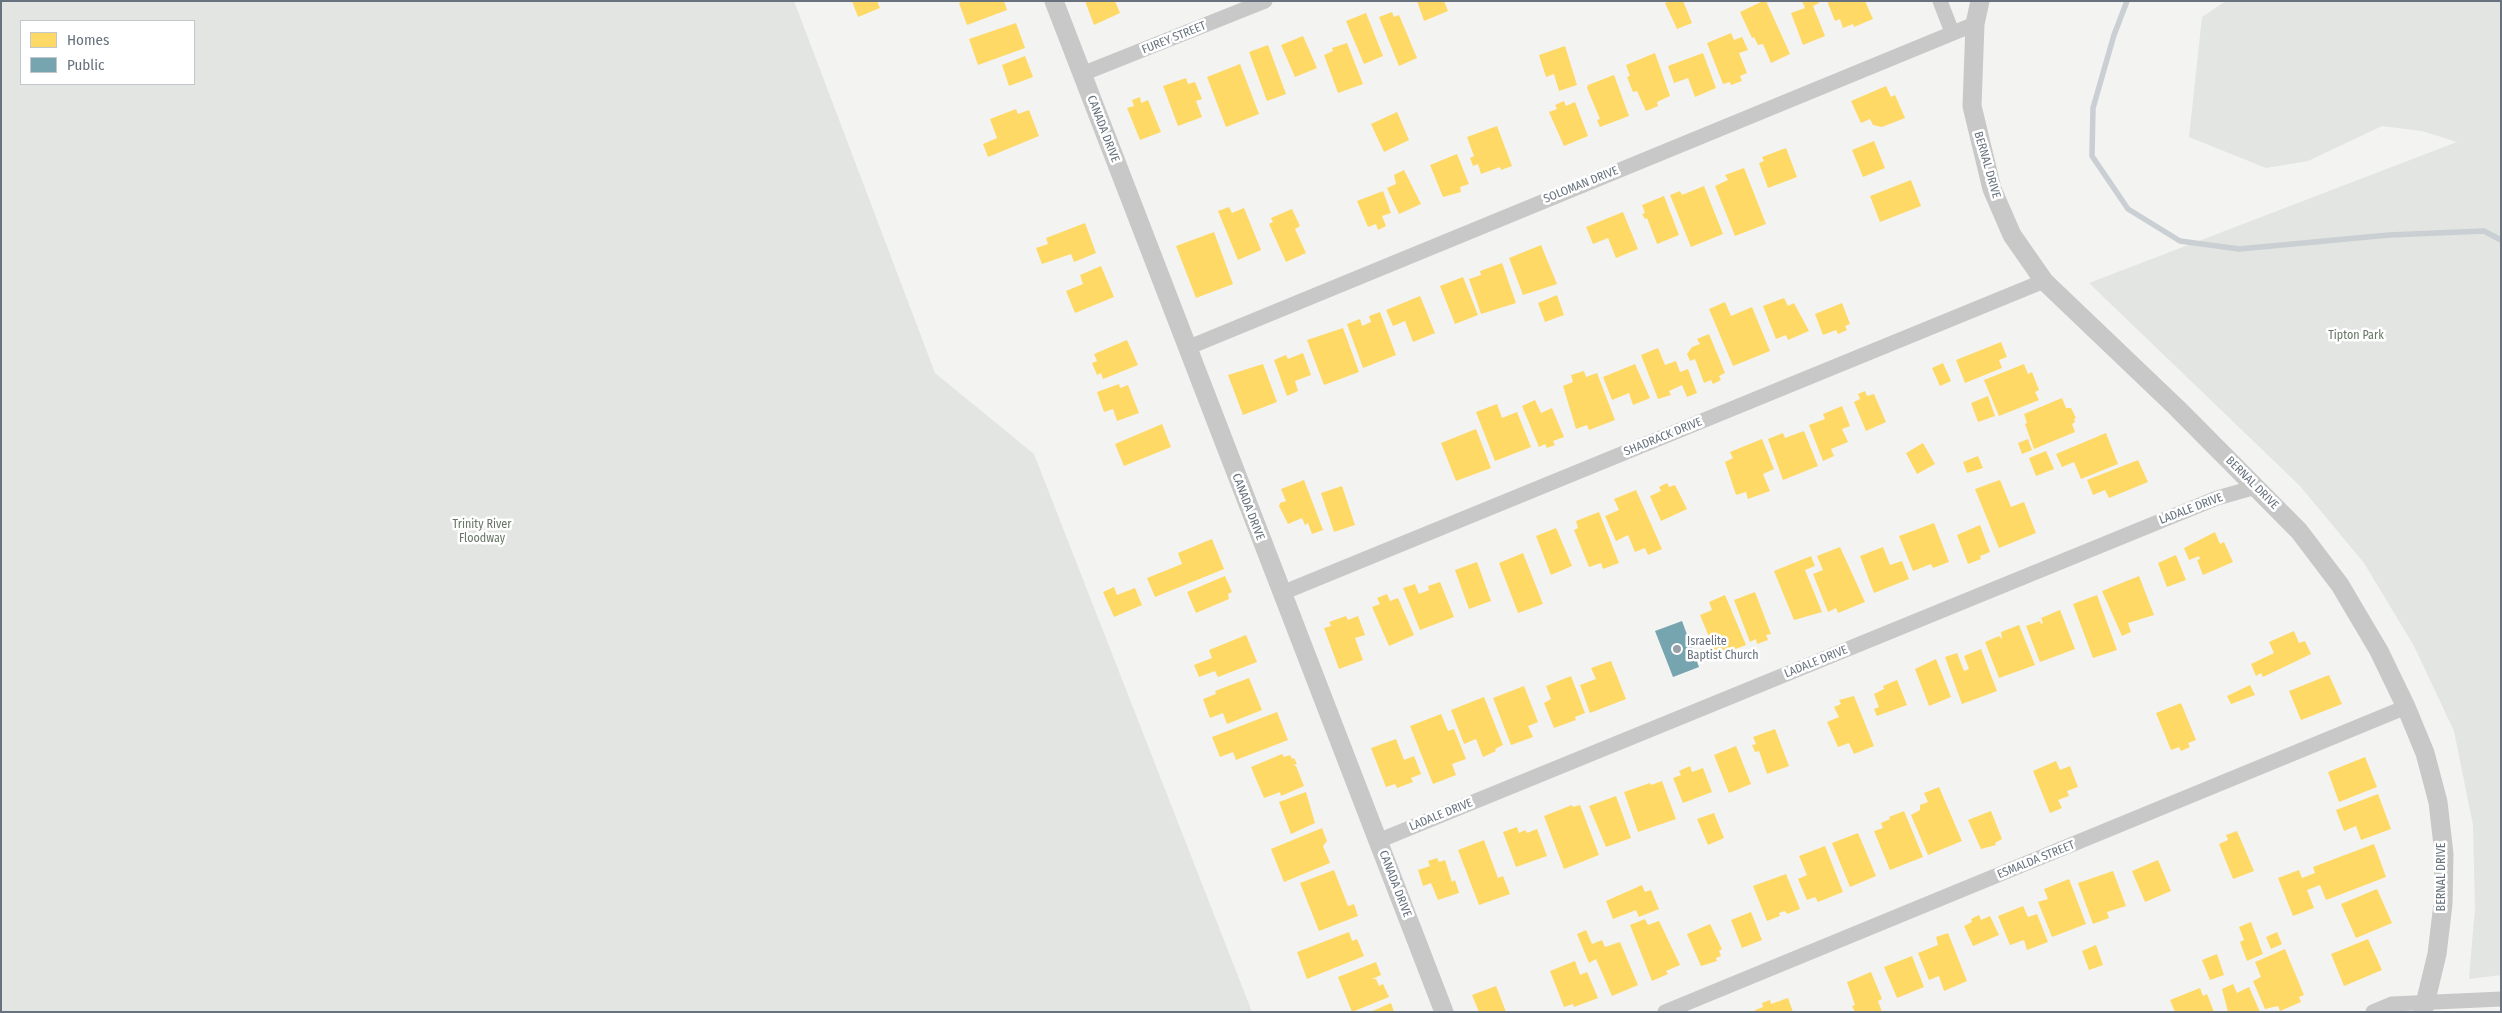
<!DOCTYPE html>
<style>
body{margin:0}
#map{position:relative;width:2502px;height:1013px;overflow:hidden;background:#f3f3f2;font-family:"Fira Sans Condensed",sans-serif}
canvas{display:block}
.frame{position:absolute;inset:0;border:2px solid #67727e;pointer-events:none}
.legend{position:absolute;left:20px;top:20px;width:175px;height:65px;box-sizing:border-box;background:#fff;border:1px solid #c2c7cb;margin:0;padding:6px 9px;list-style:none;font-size:15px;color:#67727e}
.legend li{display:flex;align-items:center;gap:10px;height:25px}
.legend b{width:25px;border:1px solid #c2c7cb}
</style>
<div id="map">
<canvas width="2502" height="1013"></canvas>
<div class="frame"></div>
<ul class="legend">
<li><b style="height:14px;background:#ffd966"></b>Homes</li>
<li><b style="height:14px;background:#76a5af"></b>Public</li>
</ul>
</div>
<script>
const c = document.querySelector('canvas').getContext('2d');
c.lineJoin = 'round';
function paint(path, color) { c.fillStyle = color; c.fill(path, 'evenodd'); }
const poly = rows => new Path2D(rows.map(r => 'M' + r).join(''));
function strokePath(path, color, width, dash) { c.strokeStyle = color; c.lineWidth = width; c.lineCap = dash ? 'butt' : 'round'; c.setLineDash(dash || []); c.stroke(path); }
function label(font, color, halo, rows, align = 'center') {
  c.font = font + ' "Fira Sans Condensed",sans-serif'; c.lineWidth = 5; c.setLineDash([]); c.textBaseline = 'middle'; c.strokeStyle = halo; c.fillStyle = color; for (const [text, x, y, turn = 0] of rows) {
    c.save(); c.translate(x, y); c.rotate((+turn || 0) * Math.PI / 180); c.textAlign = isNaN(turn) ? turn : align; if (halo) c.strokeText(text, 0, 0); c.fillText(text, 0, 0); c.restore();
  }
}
const green = poly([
 [1,1,794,1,935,373,1034,454,1252,1012,1,1012],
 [21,21,194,21,194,84,21,84],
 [2226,1,2501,1,2501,975,2469,979,2475,908,2473,825,2454,731,2414,646,2364,563,2300,486,2089,283,2457,142,2422,131,2382,126,2308,161,2266,168,2189,137,2202,17]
]);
const homes = poly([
 [852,1,877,1,880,8,858,17],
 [963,1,1004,1,1007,10,967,25,959,3],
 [1085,1,1115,1,1120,13,1094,25],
 [1417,1,1444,1,1448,11,1424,21],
 [1670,1,1683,1,1692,23,1677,29,1665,3],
 [1763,1,1766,1,1790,54,1771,63,1763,44,1758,45,1754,37,1752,38,1740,12],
 [1802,1,1819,1,1819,3,1813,6,1825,36,1803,45,1791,13,1805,8],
 [1827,1,1865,1,1873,19,1854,27,1853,24,1843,28,1840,19,1835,21],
 [1392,12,1394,17,1399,15,1417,58,1399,66,1379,17],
 [1366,13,1383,56,1364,64,1346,21],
 [1016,23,1025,48,978,65,969,39],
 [1731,33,1734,40,1742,37,1748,50,1739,53,1747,73,1740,76,1742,81,1731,85,1730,82,1723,84,1707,43],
 [1303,36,1317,68,1295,77,1281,45],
 [1347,43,1363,84,1338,93,1324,55,1333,51,1332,48],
 [1268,45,1286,94,1267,101,1249,52],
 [1565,46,1577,85,1559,91,1554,74,1546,77,1539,55],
 [1655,53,1670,96,1657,102,1658,106,1646,111,1637,91,1633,92,1627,77,1630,76,1626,65],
 [1703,53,1716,88,1695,97,1688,78,1674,83,1668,66],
 [1025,56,1033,77,1009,86,1002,65],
 [1240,64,1259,114,1226,127,1207,77],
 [1614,75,1629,116,1600,127,1597,120,1600,119,1587,88,1588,85],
 [1186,78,1188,84,1195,82,1202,99,1196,101,1202,117,1178,126,1163,86],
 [1886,86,1891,97,1895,95,1905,118,1882,127,1873,125,1870,119,1861,123,1851,101],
 [1140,97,1141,103,1148,100,1161,132,1140,140,1127,108,1134,106,1132,100],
 [1564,101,1566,106,1575,102,1588,136,1564,146,1549,112,1557,109,1555,105],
 [1016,109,1018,114,1029,110,1039,136,988,157,983,144,997,138,990,119],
 [1397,112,1409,140,1384,152,1371,124],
 [1497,126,1512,166,1501,170,1500,167,1481,174,1478,164,1473,166,1470,158,1474,156,1467,137],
 [1874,141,1885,168,1863,177,1852,150],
 [1786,148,1797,177,1768,188,1759,163,1764,161,1762,157],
 [1457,154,1469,184,1460,187,1461,192,1443,197,1430,165],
 [1744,168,1766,224,1735,236,1715,186,1728,180,1725,175],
 [1404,170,1421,204,1399,214,1387,188,1396,184,1394,175],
 [1911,180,1921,206,1880,222,1870,196],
 [1704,186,1723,234,1691,247,1670,195,1680,191,1682,195],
 [1383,191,1391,213,1382,216,1386,226,1378,230,1376,224,1368,227,1357,201],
 [1664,196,1679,235,1657,244,1647,218,1645,219,1642,214,1645,213,1642,205],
 [1229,207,1232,213,1244,208,1261,250,1238,260,1218,211],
 [1292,209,1300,226,1295,229,1306,253,1286,262,1269,224,1273,222,1271,218],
 [1623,212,1638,249,1616,258,1608,238,1593,244,1586,227],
 [1085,223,1096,253,1074,262,1071,254,1042,264,1036,248,1048,244,1046,238],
 [1214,232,1233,284,1196,298,1176,246],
 [1541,245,1557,284,1523,295,1509,258],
 [1502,263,1516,303,1481,314,1469,279,1481,275,1480,271],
 [1101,266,1114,297,1075,313,1066,291,1083,284,1080,275],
 [1463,277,1478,315,1455,324,1440,286],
 [1557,295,1564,315,1545,322,1538,303],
 [1420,296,1435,333,1413,342,1405,321,1393,326,1386,310],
 [1784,298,1788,306,1794,303,1809,331,1788,340,1786,335,1776,339,1763,306],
 [1725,302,1731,316,1752,307,1770,351,1733,366,1709,309],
 [1842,303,1850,324,1845,326,1847,330,1838,334,1836,330,1823,335,1815,314],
 [1380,312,1396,355,1363,368,1347,324,1360,319,1362,326,1371,322,1369,316],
 [1343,328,1359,372,1324,385,1307,340],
 [1709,334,1725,373,1719,376,1721,380,1713,384,1711,380,1704,383,1695,359,1690,361,1687,354,1692,347,1700,344,1697,339],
 [1127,340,1138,365,1103,379,1101,373,1097,375,1092,363,1097,361,1094,354],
 [2001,342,2007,357,1999,360,2002,368,1965,383,1956,360],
 [1658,348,1665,365,1676,361,1680,372,1688,369,1697,393,1687,397,1682,385,1669,391,1671,395,1658,399,1641,355],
 [1303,353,1311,375,1295,381,1298,391,1287,396,1274,360,1286,355,1288,359],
 [1943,363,1951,381,1940,386,1932,368],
 [1263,364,1277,402,1243,415,1228,375],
 [1635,364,1650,398,1633,405,1629,393,1612,400,1603,377],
 [2024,364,2028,374,2032,372,2039,390,2035,392,2039,400,1999,416,1984,380],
 [1584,371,1586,377,1597,373,1615,420,1589,430,1587,425,1576,429,1563,386,1573,382,1571,375],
 [1119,384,1120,388,1128,385,1139,413,1117,421,1113,409,1104,412,1097,392],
 [1865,391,1867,396,1874,394,1886,422,1866,431,1854,402,1860,399,1858,394],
 [1988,396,1995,416,1978,422,1971,403],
 [2062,398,2066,408,2071,408,2076,418,2074,419,2075,422,2072,424,2075,432,2034,449,2025,424,2027,423,2024,414],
 [1535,400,1541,413,1552,408,1564,437,1553,441,1555,445,1547,448,1545,444,1539,447,1522,406],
 [1497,404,1502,418,1517,412,1531,447,1495,461,1476,412],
 [1842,406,1850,426,1842,429,1848,442,1831,449,1834,456,1823,461,1809,425,1825,419,1823,414],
 [1162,424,1171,447,1124,466,1115,444],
 [1476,429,1491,468,1456,481,1441,443],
 [1804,431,1818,466,1783,480,1768,439,1783,433,1785,438],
 [2106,433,2118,464,2081,479,2074,462,2062,467,2056,454],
 [1762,439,1774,469,1763,474,1770,491,1748,499,1746,492,1736,495,1725,462,1733,458,1730,452],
 [2028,439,2032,450,2022,454,2018,443],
 [1923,443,1935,464,1917,474,1906,453],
 [2046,451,2054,469,2036,476,2029,458],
 [1978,456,1983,468,1967,473,1963,462],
 [2138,460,2148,482,2109,498,2105,490,2093,495,2087,480],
 [1304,480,1323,530,1312,534,1308,523,1305,525,1302,518,1288,524,1279,506,1280,503,1286,501,1281,489],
 [2000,480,2011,507,2024,502,2036,533,1999,548,1975,489],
 [1667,483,1669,487,1675,485,1687,509,1661,521,1650,496,1661,491,1659,487],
 [1342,486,1355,525,1334,532,1321,493],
 [1636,490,1662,549,1648,555,1645,548,1635,552,1628,535,1616,541,1605,516,1619,510,1614,499],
 [1599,512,1619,563,1603,569,1601,563,1589,567,1574,530,1578,528,1576,521],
 [1934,523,1949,562,1933,568,1931,564,1913,571,1899,536],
 [1980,525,1990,552,1980,556,1981,559,1968,564,1957,535],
 [1556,528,1572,566,1551,575,1536,536],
 [2215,532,2220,544,2224,542,2233,562,2203,575,2197,560,2200,559,2199,556,2189,560,2184,548],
 [1212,539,1224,569,1155,597,1147,578,1182,564,1178,553],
 [1840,547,1865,602,1838,613,1836,608,1828,612,1813,574,1823,570,1817,556],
 [1883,547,1890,565,1902,561,1909,579,1874,593,1860,556],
 [1523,553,1543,604,1518,613,1499,563],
 [2176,555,2186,580,2167,587,2158,563],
 [1811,556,1815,566,1805,570,1822,612,1794,620,1774,571],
 [1477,562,1491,601,1469,609,1455,570],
 [1225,576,1232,592,1228,594,1229,599,1196,613,1187,592],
 [2139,576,2154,615,2128,623,2131,632,2122,636,2102,591],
 [1440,582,1454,617,1420,630,1403,588,1415,584,1419,594,1429,590,1428,586],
 [1114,587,1117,595,1135,588,1142,605,1114,617,1103,592],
 [1755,592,1771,634,1766,635,1768,640,1757,644,1756,639,1750,642,1734,600],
 [1387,594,1390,601,1398,598,1414,635,1389,646,1372,607,1380,604,1377,598],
 [1725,595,1746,645,1717,656,1700,615,1712,610,1709,602],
 [2097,595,2117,650,2093,658,2073,604],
 [2060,610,2075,649,2040,662,2026,626,2040,621,2041,624,2043,623,2041,618],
 [1346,616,1348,620,1358,616,1365,635,1355,638,1363,660,1339,669,1324,628,1331,626,1329,622],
 [2019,625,2035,665,1999,678,1985,642,1999,636,2002,639,2001,632],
 [2294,631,2299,643,2305,641,2311,654,2263,677,2261,673,2256,676,2251,664,2274,653,2269,642],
 [1246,635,1257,662,1218,677,1215,671,1199,677,1194,665,1212,658,1209,650],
 [1981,649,1997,691,1962,704,1945,657,1957,653,1964,671,1969,669,1964,656],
 [1936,659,1951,697,1929,706,1915,669],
 [1611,661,1626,699,1590,713,1580,685,1596,679,1591,668],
 [2329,675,2342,704,2301,720,2289,691],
 [1571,676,1585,713,1575,717,1576,720,1554,728,1544,703,1551,699,1546,686],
 [1249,678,1262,710,1227,724,1223,713,1210,718,1203,699,1216,694,1215,691],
 [1897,680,1907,705,1877,716,1874,709,1879,707,1874,694,1884,689,1883,686],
 [2250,685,2255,695,2231,704,2227,696],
 [1524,686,1538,722,1528,726,1533,737,1511,745,1493,698],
 [1854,696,1874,746,1854,754,1849,743,1838,747,1827,722,1839,717,1834,707,1841,704,1839,700],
 [1484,697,1503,745,1495,749,1496,751,1483,757,1476,739,1464,744,1451,710],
 [2181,703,2196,740,2188,743,2190,747,2181,751,2179,747,2171,750,2156,713],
 [1277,712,1288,740,1236,760,1233,752,1220,757,1212,737],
 [1441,714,1448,731,1454,729,1466,759,1452,764,1456,775,1433,784,1410,726],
 [1775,729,1789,766,1767,774,1759,751,1755,752,1752,745,1756,744,1753,737],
 [1396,739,1404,760,1414,756,1421,774,1411,778,1413,782,1397,788,1395,784,1386,787,1371,748],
 [1736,746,1751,784,1729,793,1714,755],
 [1282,754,1284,757,1290,755,1292,759,1294,758,1297,764,1293,765,1296,766,1304,786,1281,796,1280,792,1264,798,1251,767],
 [2365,757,2377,787,2339,802,2328,772],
 [2056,761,2060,770,2070,766,2078,787,2067,791,2069,796,2058,800,2062,808,2050,813,2033,771],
 [1690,766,1692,772,1703,768,1712,792,1683,803,1673,778,1681,775,1679,771],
 [1662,781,1676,819,1638,832,1624,792,1650,783,1651,785],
 [1939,787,1962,841,1928,855,1911,815,1920,810,1920,805,1928,802,1924,793],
 [1306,792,1315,823,1291,834,1279,802],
 [2378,794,2391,829,2361,840,2356,826,2344,831,2336,810],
 [1616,796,1631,838,1606,847,1589,806],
 [1572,805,1573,807,1580,805,1599,855,1564,869,1544,816],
 [1904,811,1923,857,1890,870,1874,831,1883,828,1881,823,1890,819,1889,817],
 [1991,811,2002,839,1995,843,1996,845,1981,849,1968,820],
 [1714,813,1724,838,1708,845,1697,819],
 [1517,827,1519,833,1525,830,1527,833,1537,829,1547,856,1516,867,1503,832],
 [1322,828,1327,841,1323,846,1330,863,1284,882,1271,849],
 [2237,831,2254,871,2233,879,2219,844,2228,840,2226,835],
 [1858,833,1876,876,1850,887,1832,843],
 [1484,840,1498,878,1503,876,1510,894,1479,905,1458,850],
 [2374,844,2386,877,2326,900,2320,885,2307,890,2314,908,2293,916,2278,878,2299,870,2302,878,2315,873,2313,867],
 [1825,846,1843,892,1818,902,1815,897,1807,900,1798,879,1807,875,1799,856],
 [1437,858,1439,862,1445,860,1452,882,1455,880,1459,893,1438,900,1431,883,1423,886,1418,870,1430,866,1428,861],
 [2158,860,2171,891,2145,902,2132,871],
 [1334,870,1348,906,1354,904,1358,916,1319,931,1300,883],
 [2113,871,2126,906,2107,912,2109,918,2093,924,2078,883],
 [1786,874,1800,909,1787,914,1785,911,1779,913,1780,916,1767,921,1753,886],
 [2069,879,2086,924,2052,937,2038,902,2048,899,2044,889],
 [1642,885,1645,892,1651,890,1659,909,1639,917,1636,910,1613,919,1606,901],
 [2377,889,2392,923,2356,938,2341,904],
 [2023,906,2028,917,2037,914,2048,942,2027,950,2024,940,2010,945,1998,916],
 [1751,912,1762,940,1742,948,1731,920],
 [1979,915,1981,920,1990,916,1999,935,1973,946,1964,926,1972,922,1971,919],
 [1645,919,1648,925,1659,921,1680,965,1666,971,1668,974,1652,981,1630,925],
 [2251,922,2263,954,2247,961,2240,942,2244,940,2239,927],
 [1710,924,1722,949,1719,951,1721,956,1716,958,1717,961,1701,966,1687,934],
 [1586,930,1592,944,1602,940,1605,947,1620,942,1638,985,1612,996,1596,959,1589,963,1577,934],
 [1349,932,1352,941,1357,939,1364,956,1307,979,1297,952],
 [2277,932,2282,944,2271,949,2266,937],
 [1948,933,1967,981,1944,991,1939,976,1929,980,1918,953,1938,945,1936,937],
 [2368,939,2382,970,2344,986,2331,954],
 [2096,945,2103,965,2089,970,2082,951],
 [2285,949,2304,995,2299,997,2301,1002,2280,1011,2278,1006,2265,1009,2253,981,2261,977,2255,962],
 [2217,954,2224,975,2210,980,2202,960],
 [1912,956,1924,987,1897,998,1884,967],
 [1575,961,1580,975,1587,972,1598,998,1574,1007,1573,1004,1564,1007,1550,971],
 [1376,962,1381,975,1372,979,1376,979,1379,986,1383,984,1389,997,1352,1012,1338,977],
 [1871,972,1882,999,1878,1001,1882,1012,1855,1012,1852,1006,1855,1005,1847,982],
 [2233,984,2237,993,2249,987,2260,1012,2228,1012,2222,989],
 [1496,986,1506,1012,1479,1012,1472,995],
 [2200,988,2203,996,2207,994,2214,1012,2175,1012,2170,1000],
 [1788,998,1793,1012,1756,1012,1755,1010,1763,1007,1762,1003,1770,1000,1771,1004],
 [1391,1003,1394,1012,1370,1012]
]);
const public = poly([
 [1682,621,1699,667,1673,677,1655,631]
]);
const stream = poly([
 [2127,1,2114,35,2093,108,2092,156,2128,209,2180,241,2239,249,2389,235,2484,231,2501,240]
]);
const minor = poly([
 [1940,1,1952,32],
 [1082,74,1265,1],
 [1187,348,1975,24],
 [1282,593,2044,281],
 [1378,841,2217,498,2256,487],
 [1665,1012,2406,707],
 [2373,1012,2392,1004,2501,999]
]);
const tertiary = poly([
 [1054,1,1444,1012],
 [1980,1,1975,24,1972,106,1992,189,2012,235,2044,281,2177,408,2299,531,2340,585,2379,651,2406,707,2425,753,2438,802,2444,854,2443,904,2437,954,2423,1012]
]);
const markers = [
 [1677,649,5,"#989fa7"]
];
const streetNames = [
 ["FUREY STREET",1174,38,-22],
 ["CANADA DRIVE",1103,129,69],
 ["BERNAL DRIVE",1987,165,74],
 ["SOLOMAN DRIVE",1581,185,-22],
 ["SHADRACK DRIVE",1663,437,-22],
 ["BERNAL DRIVE",2252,483,45],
 ["CANADA DRIVE",1248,507,69],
 ["LADALE DRIVE",2191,509,-21],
 ["LADALE DRIVE",1816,662,-22],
 ["LADALE DRIVE",1441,815,-22],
 ["ESMALDA STREET",2036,860,-22],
 ["BERNAL DRIVE",2442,877,-90],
 ["CANADA DRIVE",1395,884,69]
];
const parkNames = [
 ["Tipton Park",2356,336],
 ["Trinity River",482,525],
 ["Floodway",482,539]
];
const poiNames = [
 ["Israelite",1687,642],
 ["Baptist Church",1687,656]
];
paint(green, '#e2e5e1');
paint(homes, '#ffd966');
paint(public, '#76a5af');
strokePath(stream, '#c9cfd2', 5.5);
strokePath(minor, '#c8c8c9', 15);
strokePath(tertiary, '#c8c8c9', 19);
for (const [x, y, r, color] of markers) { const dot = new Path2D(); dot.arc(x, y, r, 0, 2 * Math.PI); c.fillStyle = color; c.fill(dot); strokePath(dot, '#fff', 2); }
label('12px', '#67727e', '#fff', streetNames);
label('12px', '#677665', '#fff', parkNames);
label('12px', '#67727e', '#fff', poiNames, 'left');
</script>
